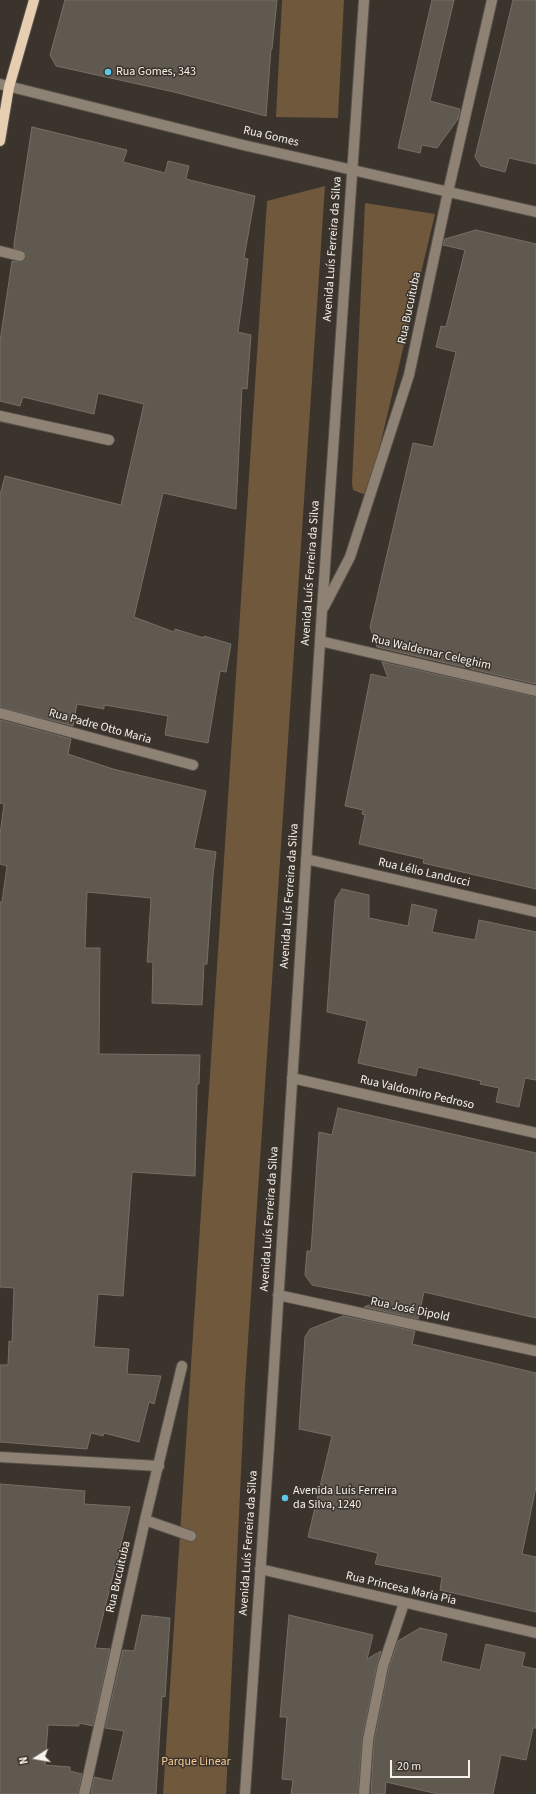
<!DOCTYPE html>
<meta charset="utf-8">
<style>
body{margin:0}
#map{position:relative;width:536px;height:1794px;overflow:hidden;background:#3b342c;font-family:"Source Sans 3",sans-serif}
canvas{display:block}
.north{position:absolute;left:16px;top:1738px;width:40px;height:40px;-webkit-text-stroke:3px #3b342c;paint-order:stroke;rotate:259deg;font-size:11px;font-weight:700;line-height:16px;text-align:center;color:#f5f1ec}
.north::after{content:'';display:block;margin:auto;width:14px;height:18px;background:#f5f1ec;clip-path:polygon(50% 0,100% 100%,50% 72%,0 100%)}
.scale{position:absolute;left:390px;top:1760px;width:80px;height:18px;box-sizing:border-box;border:2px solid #f5f1ec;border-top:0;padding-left:5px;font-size:12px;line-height:14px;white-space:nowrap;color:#f5f1ec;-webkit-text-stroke:3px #3b342c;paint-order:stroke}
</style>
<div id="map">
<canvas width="536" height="1794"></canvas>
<div class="north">N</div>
<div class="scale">20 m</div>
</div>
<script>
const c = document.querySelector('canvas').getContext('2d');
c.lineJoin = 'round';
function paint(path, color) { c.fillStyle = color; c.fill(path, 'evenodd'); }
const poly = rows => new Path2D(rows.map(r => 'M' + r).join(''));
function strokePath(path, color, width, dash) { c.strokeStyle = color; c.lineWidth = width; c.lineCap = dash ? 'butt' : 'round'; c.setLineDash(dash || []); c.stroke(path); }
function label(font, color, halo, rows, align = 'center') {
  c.font = font + ' "Source Sans 3",sans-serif'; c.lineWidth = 3; c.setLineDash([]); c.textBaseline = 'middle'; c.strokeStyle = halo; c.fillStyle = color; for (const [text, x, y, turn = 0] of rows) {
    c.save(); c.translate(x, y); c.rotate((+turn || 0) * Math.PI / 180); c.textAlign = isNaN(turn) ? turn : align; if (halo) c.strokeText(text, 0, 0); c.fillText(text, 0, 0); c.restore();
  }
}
const green = poly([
 [282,0,344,0,338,118,276,117],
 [325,186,245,1386,226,1794,163,1794,267,201],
 [365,203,435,214,369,492,363,494,353,490,352,483]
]);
const building = poly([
 [65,0,277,0,272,49,271,49,266,116,174,92,56,66,50,55,65,0],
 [432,0,454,0,430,101,460,109,458,119,437,148,422,145,420,153,398,148,432,0],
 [513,0,536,0,536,164,509,158,505,172,481,166,475,157,513,0],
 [32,127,127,150,123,162,165,173,168,161,189,166,186,179,255,196,244,258,248,259,238,332,251,335,247,389,242,388,236,509,163,493,134,617,174,632,175,629,204,638,204,636,231,644,226,672,220,671,208,743,165,735,168,716,146,712,104,705,104,709,77,704,73,726,0,707,0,495,5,476,121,505,144,404,98,393,94,414,23,397,20,406,0,401,0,341,12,261,21,262,26,257,25,252,14,248,14,244,32,127],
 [476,230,536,244,536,684,377,647,370,627,413,443,433,447,456,352,436,347,441,326,446,327,465,250,443,245,445,239,476,230],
 [382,662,536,697,536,889,423,863,424,859,359,844,365,815,362,814,363,810,345,806,371,674,388,678,382,662],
 [0,720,71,739,68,754,113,769,206,791,194,848,216,852,213,875,207,964,204,964,202,1005,152,1003,153,962,147,962,151,898,87,892,85,948,100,948,99,1054,200,1055,199,1084,197,1084,195,1176,132,1172,123,1296,98,1294,94,1347,129,1349,127,1374,161,1376,154,1404,149,1402,139,1442,104,1433,103,1436,91,1433,87,1449,0,1442,0,1365,8,1365,9,1341,12,1342,14,1288,0,1287,0,902,2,902,7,866,0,864,0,835,4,804,0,803,0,720],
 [342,889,369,895,369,918,408,926,412,904,437,910,432,932,475,940,479,920,536,932,536,1080,525,1078,519,1107,496,1102,499,1088,480,1084,481,1081,418,1067,416,1076,358,1063,367,1021,327,1012,335,900,342,889],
 [338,1108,536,1153,536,1318,424,1292,418,1319,364,1307,384,1299,312,1285,305,1275,307,1251,311,1251,319,1132,332,1135,338,1108],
 [343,1316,415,1331,412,1344,536,1373,536,1487,522,1554,536,1557,536,1612,440,1590,442,1577,375,1564,378,1553,308,1537,332,1436,299,1429,305,1337,310,1329,343,1316],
 [0,1484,85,1491,84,1504,130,1507,95,1648,110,1649,93,1726,79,1723,79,1726,48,1725,45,1765,70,1767,70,1771,82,1774,78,1794,0,1794,0,1484],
 [142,1615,170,1618,165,1697,162,1696,156,1794,91,1794,94,1777,112,1781,124,1731,105,1728,123,1650,134,1651,142,1615],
 [289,1615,373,1635,367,1659,381,1651,377,1665,362,1739,358,1794,291,1794,293,1780,282,1779,287,1717,280,1717,289,1615],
 [420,1628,447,1634,441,1661,480,1670,486,1644,525,1653,522,1666,536,1669,536,1728,533,1728,526,1760,501,1755,493,1794,438,1794,386,1782,385,1794,371,1794,374,1741,389,1668,398,1641,420,1628]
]);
const minor = poly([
 [0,84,243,145,536,212],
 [0,251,20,256],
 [0,416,109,440],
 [324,607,350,557,409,375,448,192,492,0],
 [320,641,536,691],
 [0,713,193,765],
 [306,859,536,912],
 [292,1078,536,1133],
 [278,1295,536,1351],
 [0,1457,159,1466],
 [145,1520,191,1536],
 [260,1569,536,1633],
 [84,1794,145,1520,182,1366],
 [245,1794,269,1446,322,610,364,0],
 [364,1794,368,1740,383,1666,404,1603]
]);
const major = poly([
 [0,141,9,87,34,0]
]);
const markers = [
 [108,72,4,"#5cc7e7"],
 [285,1498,4,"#5cc7e7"]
];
const poiNames = [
 ["Rua Gomes, 343",116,72],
 ["Avenida Luís Ferreira",293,1491],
 ["da Silva, 1240",293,1505]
];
const streetNames = [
 ["Rua Gomes",271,137,13],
 ["Avenida Luís Ferreira da Silva",333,249,-86],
 ["Rua Bucuituba",410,308,-78],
 ["Avenida Luís Ferreira da Silva",311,573,-86],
 ["Rua Waldemar Celeghim",431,653,13],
 ["Rua Padre Otto Maria",100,727,15],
 ["Rua Lélio Landucci",424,873,13],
 ["Avenida Luís Ferreira da Silva",290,896,-86],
 ["Rua Valdomiro Pedroso",417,1093,13],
 ["Avenida Luís Ferreira da Silva",270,1219,-86],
 ["Rua José Dipold",410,1310,12],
 ["Avenida Luís Ferreira da Silva",249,1543,-86],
 ["Rua Bucuituba",119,1577,-77],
 ["Rua Princesa Maria Pia",401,1589,13]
];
const parkNames = [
 ["Parque Linear",196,1762]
];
paint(green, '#6f583c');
paint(building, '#605950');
strokePath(building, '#766f66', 1);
strokePath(minor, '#59524b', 12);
strokePath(major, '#59524b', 12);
strokePath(minor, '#8e8274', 10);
strokePath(major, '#e8ceb0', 10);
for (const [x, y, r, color] of markers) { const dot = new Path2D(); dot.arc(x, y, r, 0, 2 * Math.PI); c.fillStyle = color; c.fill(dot); strokePath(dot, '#3b342c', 1.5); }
label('12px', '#f5f1ec', '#3b342c', poiNames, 'left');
label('12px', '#f5f1ec', '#3b342c', streetNames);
label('12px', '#f9cb95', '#3b342c', parkNames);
</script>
